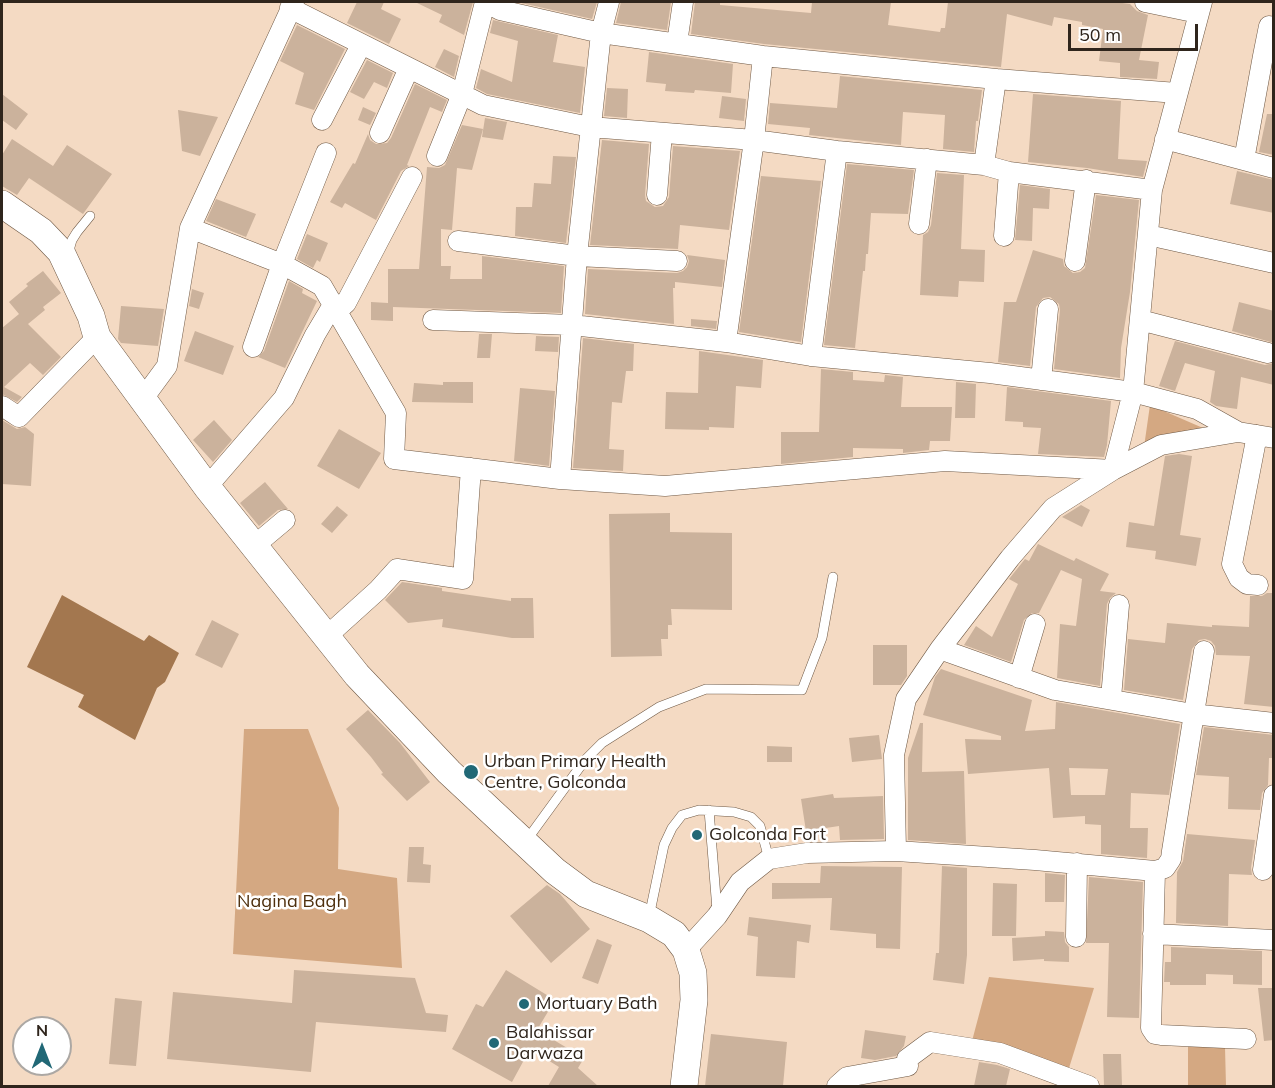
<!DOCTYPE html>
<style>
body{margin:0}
#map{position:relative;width:1275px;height:1088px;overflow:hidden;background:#f4dac3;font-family:Mulish,sans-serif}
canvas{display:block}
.frame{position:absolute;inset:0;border:3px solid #2f251c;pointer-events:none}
.north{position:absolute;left:12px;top:1016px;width:60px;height:60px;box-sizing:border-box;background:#fff;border:2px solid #aca8a4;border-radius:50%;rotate:0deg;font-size:16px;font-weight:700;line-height:24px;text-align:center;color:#2f251c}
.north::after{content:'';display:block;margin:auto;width:21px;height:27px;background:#216876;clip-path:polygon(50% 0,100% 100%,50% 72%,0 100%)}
.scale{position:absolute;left:1068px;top:24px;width:130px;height:27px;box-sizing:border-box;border:3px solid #2f251c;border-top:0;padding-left:8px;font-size:18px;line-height:21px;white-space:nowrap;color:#2f251c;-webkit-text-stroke:4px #fff;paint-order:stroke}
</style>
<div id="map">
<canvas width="1275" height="1088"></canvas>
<div class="frame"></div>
<div class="north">N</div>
<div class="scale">50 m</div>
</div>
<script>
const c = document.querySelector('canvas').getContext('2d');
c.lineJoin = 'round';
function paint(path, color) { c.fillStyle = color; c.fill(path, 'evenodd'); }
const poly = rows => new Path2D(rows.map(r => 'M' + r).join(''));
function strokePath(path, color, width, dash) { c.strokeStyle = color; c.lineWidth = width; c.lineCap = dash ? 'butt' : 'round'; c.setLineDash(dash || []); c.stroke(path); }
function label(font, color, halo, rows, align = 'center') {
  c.font = font + ' Mulish,sans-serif'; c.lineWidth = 5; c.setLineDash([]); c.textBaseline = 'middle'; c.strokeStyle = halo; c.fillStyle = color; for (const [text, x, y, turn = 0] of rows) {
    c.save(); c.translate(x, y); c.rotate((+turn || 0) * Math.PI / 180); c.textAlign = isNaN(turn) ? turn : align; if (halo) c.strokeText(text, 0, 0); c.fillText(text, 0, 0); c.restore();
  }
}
const green = poly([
 [1150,405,1203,428,1144,447],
 [244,729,308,729,339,808,338,869,397,878,402,968,233,954],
 [989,977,1094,988,1069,1068,972,1041],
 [1188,1045,1225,1047,1226,1086,1188,1086]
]);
const water = poly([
 [62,595,144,641,149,635,179,653,165,682,157,688,135,740,78,707,84,695,27,667]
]);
const building = poly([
 [357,2,384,2,381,9,401,19,389,44,347,23],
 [415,2,473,2,464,35,439,22,442,15],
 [517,2,597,2,592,19],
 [621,2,671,2,667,30,616,23],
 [695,2,720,2,720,5,811,13,812,2,891,2,888,25,940,32,941,28,945,28,948,2,977,3,977,2,1115,2,1130,4,1137,11,1148,15,1139,60,1159,62,1157,79,1120,77,1120,63,1099,61,1103,29,1082,25,1082,22,1054,17,1052,26,1007,14,1001,67,764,44,691,34],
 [493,20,558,35,553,62,585,67,580,113,487,94,476,88,481,69,512,82,518,41,490,33],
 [297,25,345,49,314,110,295,104,304,73,280,61],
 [444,49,459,56,454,77,435,67],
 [649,52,733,64,731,93,695,90,694,93,665,91,666,84,646,82],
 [367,60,393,73,387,88,374,82,364,99,350,92],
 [840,76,982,90,978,121,976,121,974,152,943,149,945,115,903,112,901,145,809,135,810,128,768,124,770,103,837,108],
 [415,84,447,100,442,112,430,107,407,165,409,166,401,171,376,220,345,203,342,208,330,202,353,163,355,164,368,134,370,140,376,144,387,143,391,138],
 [607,88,628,89,627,118,604,116],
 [2,94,28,114,16,130,2,120],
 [1033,94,1121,101,1118,159,1147,161,1143,177,1087,168,1028,162],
 [722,96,746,99,744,121,719,118],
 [363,107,376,113,370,125,358,120],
 [178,110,218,117,200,156,182,151],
 [1267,114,1274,114,1274,155,1259,152],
 [485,118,507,122,503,140,482,137],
 [462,125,483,129,472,170,457,168,452,230,441,229,441,266,451,266,450,279,482,279,482,256,564,266,561,313,393,307,393,321,371,320,371,302,388,303,388,269,419,269,427,167,439,168,445,165],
 [12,139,53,166,67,145,112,174,83,214,29,178,17,195,2,186,2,155],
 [602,140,649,144,645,195,646,201,655,207,663,206,669,197,673,146,740,151,729,230,680,225,678,249,590,245],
 [553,156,576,157,566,243,515,236,516,207,532,207,534,183,551,184],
 [847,164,914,170,908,214,871,213,868,254,866,254,865,271,863,271,855,348,824,345],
 [1237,171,1274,180,1274,213,1230,204],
 [937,173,964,175,961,249,985,250,984,282,959,281,958,297,920,295,923,235,928,232,931,225],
 [761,176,821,181,801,342,739,332],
 [1020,185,1050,189,1049,209,1033,208,1032,241,1015,240],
 [1096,195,1139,200,1130,292,1121,348,1120,378,1054,369,1060,310,1059,304,1050,297,1043,298,1036,307,1030,366,998,362,1004,302,1016,302,1033,250,1063,259,1064,266,1073,273,1080,272,1085,268],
 [216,199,256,214,246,237,206,221],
 [307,234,328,243,320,262,317,260,313,268,297,259],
 [687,255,725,260,722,287,675,282,675,288,673,288,674,324,585,314,588,269,677,273,683,271,687,267,689,261],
 [43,271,61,293,43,307,45,310,28,324,61,357,43,375,30,363,4,387,22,397,17,402,2,394,2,328,19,314,9,302,28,286,26,284],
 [289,281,303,289,302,293,317,301,285,368,258,357,264,351],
 [192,289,204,293,199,309,189,306],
 [1239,302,1274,311,1274,343,1232,331],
 [121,306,164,309,158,346,121,343,118,339],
 [691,319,717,321,716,329,691,326],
 [195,331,234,346,223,375,184,361],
 [479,334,492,334,490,358,477,358],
 [536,336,559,337,558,352,535,351],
 [583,338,634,344,633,371,626,371,622,403,612,402,609,449,624,450,623,471,573,468],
 [1175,341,1265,365,1274,363,1274,385,1241,377,1237,409,1216,406,1210,402,1215,371,1185,363,1175,391,1159,386],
 [699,351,763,360,761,388,736,386,734,428,709,427,709,430,665,429,666,392,698,393],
 [821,369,853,372,853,380,884,382,885,375,903,377,901,407,952,407,950,441,930,441,929,450,903,453,903,449,853,448,853,457,781,464,781,432,819,432],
 [443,382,473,382,473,403,412,402,414,383,443,385],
 [956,382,976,384,975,418,955,418],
 [1007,387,1111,401,1107,445,1104,457,1038,454,1041,428,1023,427,1023,422,1005,421],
 [520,388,555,391,549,466,514,461],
 [2,420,17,429,25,427,34,434,31,486,2,484],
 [214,420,232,440,213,462,193,440],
 [339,429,381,453,359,489,317,466],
 [1179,454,1192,456,1180,535,1201,538,1196,566,1155,559,1156,551,1126,547,1129,522,1154,526,1165,456],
 [265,482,288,509,278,510,259,526,240,503],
 [1081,505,1090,510,1082,527,1062,517],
 [337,506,348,515,332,533,321,524],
 [670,513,670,532,732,533,732,610,671,609,672,625,668,625,668,639,661,639,662,656,611,657,609,514],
 [1038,544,1074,561,1076,558,1109,574,1100,591,1116,593,1110,598,1107,604,1100,686,1057,678,1060,624,1076,626,1082,579,1061,570,1039,613,1032,613,1024,620,1011,662,964,645,976,626,992,637,1018,584,1009,579,1025,559,1029,561],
 [402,582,442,588,442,591,511,601,511,598,533,598,534,638,512,638,442,627,443,619,408,623,385,600],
 [1267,593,1274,593,1274,707,1244,704,1250,656,1216,655,1215,646,1211,641,1205,639,1199,640,1192,649,1183,700,1124,690,1128,639,1165,643,1167,623,1212,627,1212,625,1249,627,1250,596,1262,596],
 [212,620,239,634,222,668,195,655],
 [873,645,907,645,907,676,901,685,873,685],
 [941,669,1032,700,1025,731,1055,729,1056,702,1180,724,1169,795,1131,793,1130,828,1148,828,1147,858,1101,854,1101,825,1085,824,1085,816,1053,818,1049,768,968,774,965,739,1001,740,1001,736,923,715,935,677],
 [1069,768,1108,769,1105,795,1071,795],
 [368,710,400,743,430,782,407,801,381,774,383,773,371,757,346,729],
 [920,723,923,723,922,772,964,771,966,844,908,840,908,758],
 [1204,727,1274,735,1272,758,1269,758,1268,785,1262,793,1260,810,1228,809,1229,777,1196,775],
 [879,735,882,759,852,762,849,738],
 [767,746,792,747,792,762,767,762],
 [833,794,834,798,883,796,884,839,840,840,839,826,806,831,801,799],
 [1187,834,1255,840,1251,868,1252,875,1229,874,1228,926,1176,923,1177,872,1183,861],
 [409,847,424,847,423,864,431,865,430,883,407,882],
 [821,866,902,867,900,949,876,948,876,934,830,930,832,898,772,899,772,883,820,883],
 [942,866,967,868,967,955,964,984,933,980,936,953,939,953],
 [1045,873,1065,875,1064,902,1045,902],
 [1089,877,1143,882,1139,1018,1107,1017,1109,943,1086,943],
 [993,883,1017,884,1016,936,992,936],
 [547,885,560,894,590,929,551,963,510,916],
 [749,917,811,925,809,943,797,941,795,978,756,976,758,937,747,935],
 [1045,931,1064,932,1065,942,1069,947,1069,962,1044,961,1044,959,1013,961,1012,938,1045,936],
 [597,939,612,945,598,984,582,978],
 [1171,947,1262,951,1262,985,1233,984,1233,975,1206,974,1206,985,1170,985,1170,982,1164,982,1165,962,1171,962],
 [294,970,415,978,426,1013,448,1015,446,1032,316,1022,311,1072,167,1059,173,992,292,1003],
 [506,970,555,1000,537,1030,584,1058,578,1068,598,1086,548,1086,559,1067,530,1049,512,1082,452,1049,476,1004,483,1007],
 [1258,988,1274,988,1274,1040,1264,1041],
 [115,998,142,1001,136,1066,109,1064],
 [865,1030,906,1036,904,1046,896,1056,875,1060,861,1058],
 [711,1034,787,1042,783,1086,705,1086],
 [1103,1054,1121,1054,1122,1086,1104,1086],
 [979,1062,997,1065,1010,1069,1006,1086,974,1086]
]);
const lane = poly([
 [68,254,72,240,77,232,90,216],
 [709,810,717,910],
 [526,841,585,760,602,743,659,707,706,689,802,690,822,638,833,577],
 [649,917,664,845,672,828,682,815,699,810,734,812,751,817,760,826,769,859]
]);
const street = poly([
 [485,2,500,10,601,33,763,56,996,79,1177,93],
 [1145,2,1198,13],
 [290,8,483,105,590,127,754,140,837,151,984,165,1009,172,1152,190],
 [677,43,683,2],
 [322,120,361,45],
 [380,133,409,68],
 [1165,139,1274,168],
 [437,156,462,94,485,2],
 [1244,160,1263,56,1269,26,1274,27],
 [984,165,996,79],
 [657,195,662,133],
 [919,224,927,159],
 [190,228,282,264,322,286,396,413,394,459,560,479,665,486,945,461,1113,470,1133,392,1152,190,1202,2],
 [1148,235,1274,263],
 [1004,236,1009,172],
 [458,241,577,256,677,261],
 [1075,261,1086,180],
 [338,310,346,303,412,177],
 [433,320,572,325,726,342,811,356,990,373,1133,392,1197,409,1238,432],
 [1140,320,1268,353],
 [726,342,754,140,763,56],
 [253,347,282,264,326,153],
 [811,356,837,151],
 [1041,380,1048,309],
 [142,400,167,366,190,228,294,2],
 [2,406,19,417,97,337],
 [1257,435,1232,564,1239,578,1247,584,1258,585],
 [560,479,577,256,601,33,609,2],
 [207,487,284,398,315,335,334,303],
 [254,546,285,520],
 [327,636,378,590,397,569,463,579,471,468],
 [940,649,1055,690,1193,714,1274,723],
 [1019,678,1035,624],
 [1111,698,1119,605],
 [896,851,894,755,906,699,940,649,1010,558,1053,508,1113,470,1161,445,1238,432,1274,438],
 [1263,870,1274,795],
 [1155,871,1151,1028,1155,1034,1161,1035,1246,1039],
 [1153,934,1274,940],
 [1076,937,1077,863],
 [686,950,717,916,740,882,769,859,807,853,896,851,1035,860,1155,871,1165,868,1171,859,1172,851,1204,651],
 [837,1086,847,1077,908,1066,907,1059,930,1042,1000,1053,1089,1086]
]);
const secondary = poly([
 [2,204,41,231,61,252,91,316,97,337,207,487,357,675,449,772,555,871,586,894,649,919,674,934,686,950,693,973,694,1000,684,1086]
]);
const markers = [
 [471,772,8,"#216876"],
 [697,835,6,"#216876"],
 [524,1004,6,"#216876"],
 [494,1043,6,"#216876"]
];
const poiNames = [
 ["Urban Primary Health",484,762],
 ["Centre, Golconda",484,783],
 ["Golconda Fort",709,835],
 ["Mortuary Bath",536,1004],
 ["Balahissar",506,1033],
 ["Darwaza",506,1054]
];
const parkNames = [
 ["Nagina Bagh",292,902]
];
paint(green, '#d4a882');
paint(water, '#a3774f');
paint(building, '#cbb29c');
strokePath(lane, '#6f5945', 10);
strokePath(street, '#6f5945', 21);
strokePath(secondary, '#6f5945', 28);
strokePath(lane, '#fff', 9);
strokePath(street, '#fff', 20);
strokePath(secondary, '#fff', 27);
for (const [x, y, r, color] of markers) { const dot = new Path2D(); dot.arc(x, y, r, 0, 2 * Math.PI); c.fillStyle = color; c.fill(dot); strokePath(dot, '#fff', 2); }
label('18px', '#2f251c', '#fff', poiNames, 'left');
label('18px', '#4e2f0d', '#fff', parkNames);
</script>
